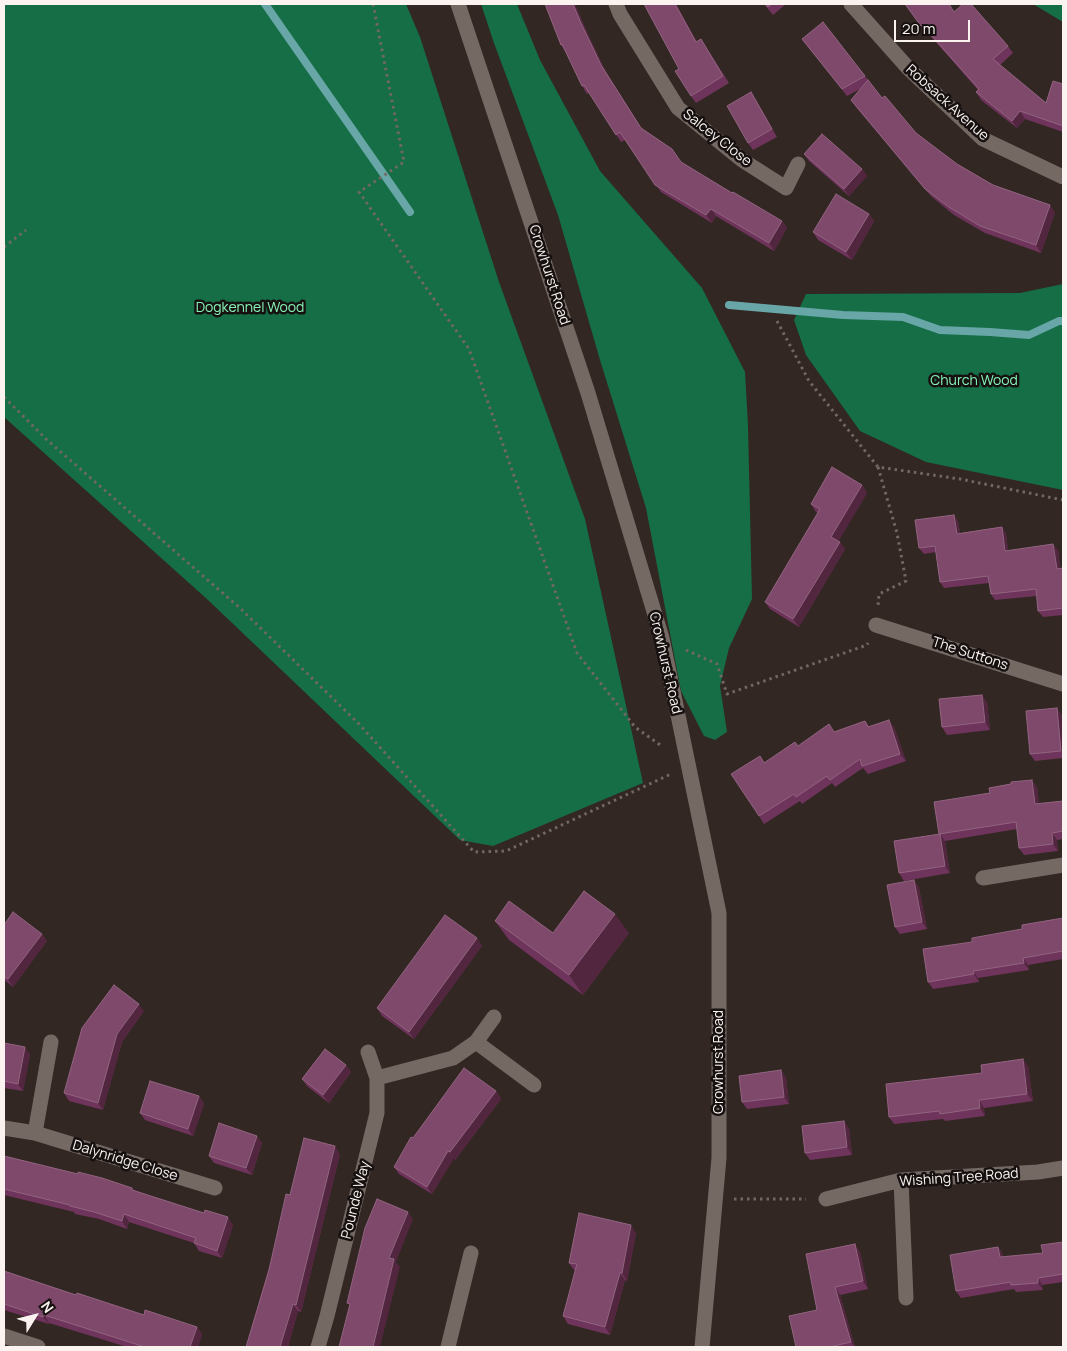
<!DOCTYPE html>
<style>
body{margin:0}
#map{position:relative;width:1067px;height:1351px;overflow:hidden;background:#322723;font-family:Manrope,sans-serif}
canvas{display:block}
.frame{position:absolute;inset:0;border:5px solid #faf3f0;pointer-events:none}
.north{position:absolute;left:10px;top:1291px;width:50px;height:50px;-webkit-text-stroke:4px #161110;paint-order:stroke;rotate:54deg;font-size:14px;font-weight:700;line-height:20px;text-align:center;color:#faf3f0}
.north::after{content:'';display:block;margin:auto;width:18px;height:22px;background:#faf3f0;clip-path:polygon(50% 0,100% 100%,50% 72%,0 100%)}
.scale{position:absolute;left:894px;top:20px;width:76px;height:22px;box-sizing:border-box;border:2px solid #faf3f0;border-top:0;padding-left:6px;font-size:15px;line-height:18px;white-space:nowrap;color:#faf3f0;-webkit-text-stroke:4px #161110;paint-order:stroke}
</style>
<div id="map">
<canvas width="1067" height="1351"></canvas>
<div class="frame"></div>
<div class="north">N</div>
<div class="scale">20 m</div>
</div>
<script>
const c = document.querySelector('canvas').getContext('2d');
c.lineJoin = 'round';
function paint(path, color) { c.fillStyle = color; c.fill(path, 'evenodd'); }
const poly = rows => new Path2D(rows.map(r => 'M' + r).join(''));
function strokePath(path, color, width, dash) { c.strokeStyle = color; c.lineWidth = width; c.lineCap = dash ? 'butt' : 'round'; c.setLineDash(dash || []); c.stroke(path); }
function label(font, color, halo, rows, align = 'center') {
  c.font = font + ' Manrope,sans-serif'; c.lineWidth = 5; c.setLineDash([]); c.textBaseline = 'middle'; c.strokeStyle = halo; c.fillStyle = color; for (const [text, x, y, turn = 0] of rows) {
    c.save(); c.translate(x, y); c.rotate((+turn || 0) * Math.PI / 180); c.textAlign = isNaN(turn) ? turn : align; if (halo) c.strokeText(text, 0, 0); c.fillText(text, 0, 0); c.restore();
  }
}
const forest = poly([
 [4,4,406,4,420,37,499,282,585,519,643,783,493,846,460,840,208,600,4,417],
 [481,4,517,4,540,60,600,171,702,288,745,372,748,425,752,599,729,648,720,686,727,732,715,740,704,736,681,691,646,508,600,360,558,215,494,43],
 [1033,4,1063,4,1063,22],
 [1063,284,1063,490,926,462,860,431,806,355,794,320,806,294,1020,293]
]);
const stream = poly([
 [265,4,410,212],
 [729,305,843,315,903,317,940,330,990,332,1029,335,1059,321,1063,321]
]);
const path = poly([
 [373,4,404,162,359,192,469,349,577,653,635,727,663,747],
 [4,247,26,230],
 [777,321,809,381,878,467,960,479,1063,500],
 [4,397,47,440,241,609,359,724,474,852,506,851,671,774],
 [878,467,897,533,906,581,879,594,878,606],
 [686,650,717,664,727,694,867,645,868,643],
 [734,1199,806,1199]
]);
const lane = poly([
 [476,1042,534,1085]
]);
const street = poly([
 [616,4,620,14,678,108,742,160,786,188,798,164],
 [851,4,908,68,983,139,1063,177],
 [876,625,1063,684],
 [983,878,1063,865],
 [377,1078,453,1058,476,1042,494,1017],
 [4,1128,35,1133,215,1188],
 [35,1133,51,1042],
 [901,1180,906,1298],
 [826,1199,901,1180,1038,1172,1063,1168],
 [4,1336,38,1347],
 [318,1347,327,1316,377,1113,377,1078,368,1052],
 [448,1347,471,1253]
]);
const secondary = poly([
 [458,4,588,393,662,638,719,913,719,1158,702,1347]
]);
const wall = poly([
 [545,4,575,4,586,30,606,72,641,128,681,162,732,193,782,221,787,228,774,251,716,216,712,223,661,192,625,140,621,142,589,93,587,94,582,86,566,52,561,45],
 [644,4,676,4,697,42,701,39,729,83,696,103,691,96,679,69],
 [764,4,786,4,773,15],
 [905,4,954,12,1008,46,1013,53,1000,65,1046,103,1063,84,1063,132,1025,119,1017,128,981,100,976,92,978,90,927,32,926,33],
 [802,39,865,76,882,98,916,133,957,164,993,185,1050,205,1055,213,1041,253,985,233,954,215,931,196,856,107,851,100,862,88,847,96],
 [751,92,756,100,777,137,753,150,748,143],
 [804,154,862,169,867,176,849,196,809,161],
 [869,214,874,221,852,260,818,240,813,232],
 [862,485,867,493,838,541,845,549,799,627,770,609,765,602,818,513,816,512,811,504],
 [958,521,960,533,1002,527,1006,534,1008,550,1058,550,1060,568,1063,568,1063,615,1043,617,1038,611,1037,596,995,600,991,594,989,583,944,588,940,582,936,552,924,554,919,548],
 [987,702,990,730,947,735,942,727],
 [1057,708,1062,716,1063,725,1063,758,1035,761,1030,754],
 [865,721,869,726,894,727,906,761,868,774,863,768,835,787,832,783,802,804,800,801,764,824,759,816,760,756,765,763,798,746,834,732],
 [1037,787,1039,804,1063,801,1063,839,1057,840,1058,851,1024,855,1019,848,1017,829,945,841,950,873,904,881,899,873,939,834],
 [914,880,919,888,927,929,900,934,895,927],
 [1063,918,1063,959,1028,965,1029,970,978,978,979,982,933,989,928,982,1022,929],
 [495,921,553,933,629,933,583,995,509,940],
 [4,925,42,934,47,941,13,987,4,980],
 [477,938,482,946,414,1039,382,1016,377,1008],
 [144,1011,122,1042,103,1110,69,1101,64,1093],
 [4,1043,30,1054,23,1091,4,1088],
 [346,1065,351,1072,329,1103,307,1086,302,1079],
 [1028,1066,1033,1101,984,1108,985,1116,945,1121,943,1119,894,1124,889,1117,982,1073],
 [781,1070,786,1078,789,1104,747,1109,742,1102],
 [496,1091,501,1099,455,1160,454,1158,432,1194,399,1174,394,1167,413,1138],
 [199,1096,204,1104,193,1136,145,1120,140,1113],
 [849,1128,852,1155,810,1160,805,1153],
 [262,1143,252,1175,214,1163,209,1156],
 [340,1154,301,1312,298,1311,288,1347,246,1347,290,1195],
 [4,1156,132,1188,134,1190,233,1225,222,1258,199,1251,194,1243,129,1222,127,1229,99,1219,75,1214,74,1212,4,1195],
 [636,1233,627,1281,625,1280,610,1335,568,1324,563,1316,575,1270,574,1270,569,1263],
 [1063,1242,1063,1282,1042,1285,1043,1290,1016,1292,1014,1289,961,1298,956,1291,998,1247,1003,1254,1003,1257,1043,1253],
 [860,1252,868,1289,840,1295,855,1347,796,1347,817,1310],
 [4,1271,76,1295,144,1315,197,1327,202,1334,198,1347,127,1347,49,1323,49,1324,4,1310]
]);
const shadedWall = poly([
 [573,4,575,4,586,30,606,72,646,135,601,65,581,23],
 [675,4,676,4,701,50,696,42],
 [751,92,756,100,777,137,772,129],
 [1020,111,1025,119,1017,128,1012,121],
 [862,169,867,176,849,196,844,189],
 [1050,205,1055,213,1041,253,1036,245],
 [711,209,716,216,712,223,706,215],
 [869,214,874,221,852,260,846,252],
 [782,221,787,228,774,251,769,243],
 [862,485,867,493,837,544,831,537],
 [954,515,958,521,961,540,957,534],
 [1002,527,1006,534,1009,557,1005,551],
 [840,542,845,549,799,627,793,619],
 [1053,544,1058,550,1061,575,1057,569],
 [982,695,987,702,990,730,985,722],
 [1057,708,1062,716,1063,725,1063,753,1061,751],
 [889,720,894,727,906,761,900,754],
 [1032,780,1037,787,1040,811,1035,804],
 [1052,833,1057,840,1058,851,1053,844],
 [940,834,945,841,950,873,945,866],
 [914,880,919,888,927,929,922,922],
 [615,914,629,933,583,995,569,975],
 [42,934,47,941,13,987,8,979],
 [477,938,482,946,414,1039,409,1032],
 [1023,958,1028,965,1029,970,1024,963],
 [973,971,978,978,979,982,974,974],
 [139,1004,144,1011,122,1042,103,1110,98,1103,117,1034],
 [25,1047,30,1054,23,1091,18,1084],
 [1023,1059,1028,1066,1033,1101,1027,1094],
 [346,1065,351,1072,329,1103,323,1095],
 [781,1070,786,1078,789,1104,784,1097],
 [496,1091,501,1099,455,1160,450,1152],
 [199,1096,204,1104,193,1136,188,1129],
 [979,1100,984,1108,985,1116,980,1108],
 [844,1121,849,1128,852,1155,847,1147],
 [257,1136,262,1143,252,1175,246,1168],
 [335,1146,340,1154,301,1312,296,1305],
 [448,1151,454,1158,432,1194,427,1187],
 [408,1212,413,1219,396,1262,400,1267,380,1347,373,1347,389,1258],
 [124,1214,129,1222,127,1229,122,1221],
 [228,1217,233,1225,222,1258,217,1251],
 [631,1225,636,1233,627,1281,622,1273],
 [855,1244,860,1252,868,1289,863,1281],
 [998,1247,1003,1254,1004,1264,1000,1257],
 [620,1273,625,1280,610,1335,605,1327],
 [1038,1278,1042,1285,1043,1290,1038,1283],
 [835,1287,840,1295,855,1347,851,1342],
 [293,1304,298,1311,288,1347,280,1347],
 [44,1315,49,1323,49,1324,43,1317],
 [197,1327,202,1334,198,1347,190,1347]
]);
const building = poly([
 [545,4,573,4,581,23,601,65,641,128,672,149,681,162,732,193,733,192,782,221,769,243,711,209,706,215,655,185,620,132,616,135,584,85,582,86,562,44,561,45,545,4],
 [644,4,675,4,696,42,701,39,723,76,691,96,675,71,679,69,644,4],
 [765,4,772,4,768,7,765,4],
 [905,4,949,4,954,12,963,4,971,4,1008,46,993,59,1046,103,1053,81,1063,84,1063,126,1020,111,1012,121,976,92,979,89,922,25,921,26,905,4],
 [823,22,865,76,842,89,802,39,823,22],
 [868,80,882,98,885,96,916,133,957,164,993,185,1050,205,1036,245,980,226,949,207,925,189,851,100,868,80],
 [751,92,772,129,748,143,727,106,751,92],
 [822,134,862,169,844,189,804,154,822,134],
 [836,194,869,214,846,252,813,232,836,194],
 [832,467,862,485,831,537,840,542,793,619,765,602,820,509,811,504,832,467],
 [954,515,957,534,1002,527,1005,551,1053,544,1057,569,1063,568,1063,608,1038,611,1036,589,991,594,988,576,940,582,935,546,919,548,915,520,954,515],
 [982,695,985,722,942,727,939,699,982,695],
 [1057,708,1061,751,1030,754,1026,711,1057,708],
 [889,720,900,754,862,766,860,759,830,780,827,776,796,797,794,794,759,816,731,774,760,756,764,763,795,742,798,746,829,724,834,732,865,721,868,727,889,720],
 [1032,780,1035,804,1063,801,1063,831,1052,833,1053,844,1019,848,1016,822,939,834,934,802,990,793,989,788,1011,784,1011,782,1032,780],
 [940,834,945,866,899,873,894,841,940,834],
 [914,880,922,922,895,927,887,885,914,880],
 [584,891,615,914,569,975,495,921,509,901,553,933,584,891],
 [13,912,42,934,8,979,4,976,4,925,13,912],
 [445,915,477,938,409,1032,377,1008,445,915],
 [1063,918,1063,951,1023,958,1024,963,973,971,974,974,928,982,923,949,972,942,972,938,1022,929,1022,925,1063,918],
 [114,985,139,1004,117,1034,98,1103,64,1093,82,1028,114,985],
 [4,1043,25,1047,18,1084,4,1081,4,1043],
 [325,1049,346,1065,323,1095,302,1079,325,1049],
 [1023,1059,1027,1094,979,1100,980,1108,940,1114,939,1111,889,1117,886,1084,982,1073,981,1065,1023,1059],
 [464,1068,496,1091,450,1152,448,1151,427,1187,394,1167,411,1137,413,1138,464,1068],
 [781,1070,784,1097,742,1102,739,1076,781,1070],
 [150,1081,199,1096,188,1129,140,1113,150,1081],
 [844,1121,847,1147,805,1153,802,1126,844,1121],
 [219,1123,257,1136,246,1168,209,1156,219,1123],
 [304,1138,335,1146,296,1305,293,1304,280,1347,246,1347,269,1270,286,1194,290,1195,304,1138],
 [4,1156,78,1174,78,1172,102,1178,132,1188,132,1190,204,1213,205,1210,228,1217,217,1251,194,1243,196,1238,124,1214,122,1221,94,1212,70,1206,70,1205,4,1189,4,1156],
 [377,1199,408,1212,389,1258,394,1259,373,1347,339,1347,350,1304,347,1303,365,1228,377,1199],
 [579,1213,631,1225,622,1273,620,1273,605,1327,563,1316,577,1264,569,1263,579,1213],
 [1063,1242,1063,1274,1038,1278,1038,1283,1011,1285,1011,1282,956,1291,950,1255,998,1247,1000,1257,1043,1253,1041,1245,1063,1242],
 [855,1244,863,1281,835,1287,851,1342,829,1347,796,1347,789,1316,817,1310,806,1254,855,1244],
 [4,1271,76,1295,77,1293,144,1315,145,1310,197,1327,190,1347,145,1347,44,1315,43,1317,4,1304,4,1271]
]);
const streetNames = [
 ["Robsack Avenue",947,103,42],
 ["Salcey Close",717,138,38],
 ["Crowhurst Road",549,275,72],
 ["The Suttons",970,654,18],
 ["Crowhurst Road",665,663,77],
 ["Crowhurst Road",719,1062,-90],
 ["Dalynridge Close",125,1161,17],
 ["Wishing Tree Road",959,1178,-4],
 ["Pounde Way",356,1200,-76]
];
const parkNames = [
 ["Dogkennel Wood",250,308],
 ["Church Wood",974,381]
];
paint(forest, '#156e45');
strokePath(stream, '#68a6a8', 8);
strokePath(path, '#716864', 3, [2.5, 4]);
strokePath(lane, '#756964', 15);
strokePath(street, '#756964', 15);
strokePath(secondary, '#756964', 15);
paint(wall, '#6f345b');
paint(shadedWall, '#51263e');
paint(building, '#7e496b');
strokePath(building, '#926480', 1);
label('14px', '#faf3f0', '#161110', streetNames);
label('14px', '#85f4b6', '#161110', parkNames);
</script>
